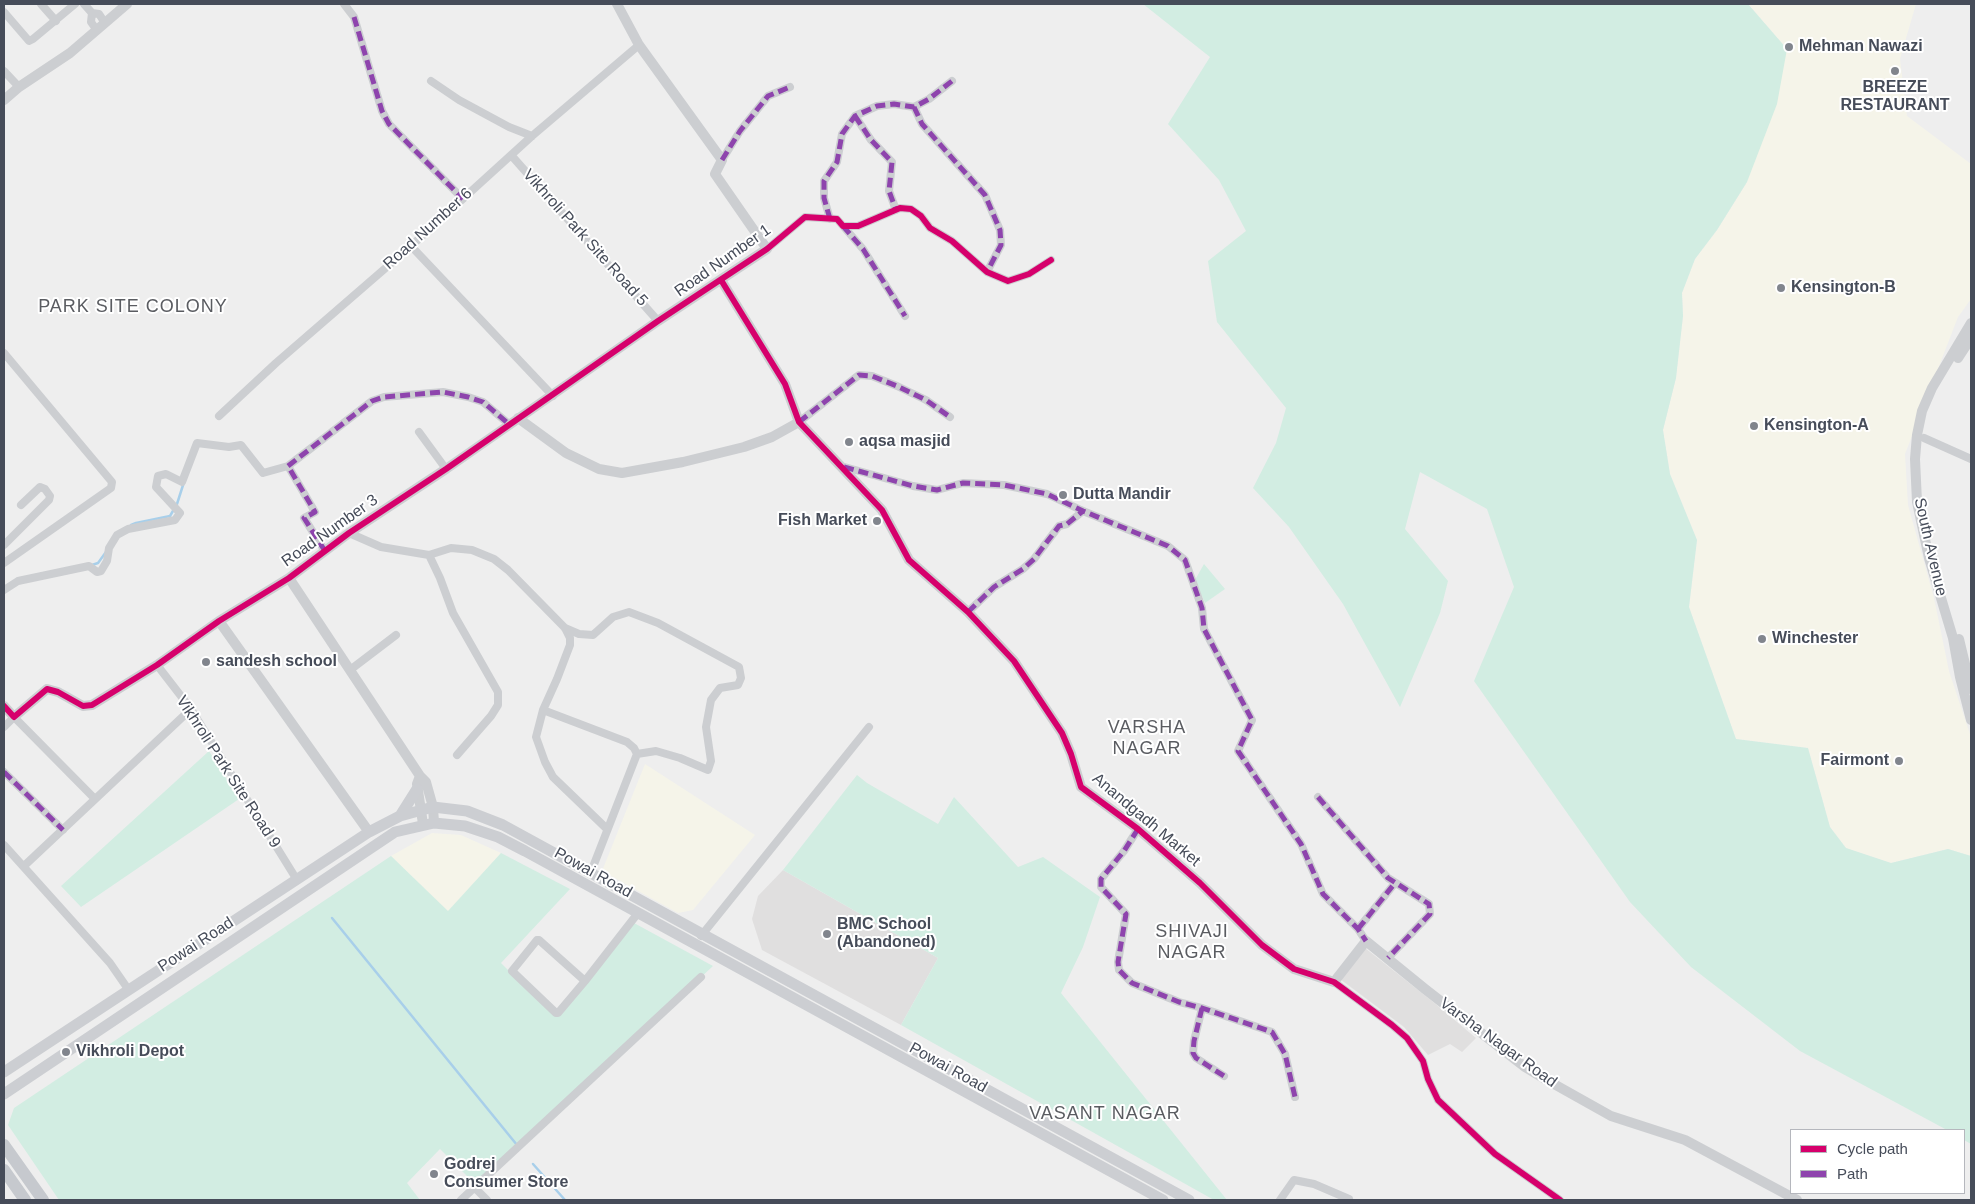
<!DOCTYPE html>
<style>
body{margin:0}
#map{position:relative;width:1975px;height:1204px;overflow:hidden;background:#eee;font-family:Arial,sans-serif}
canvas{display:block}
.frame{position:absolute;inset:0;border:5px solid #464c59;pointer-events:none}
.legend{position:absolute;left:1790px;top:1129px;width:175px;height:65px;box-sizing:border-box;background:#fff;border:1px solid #b5b7bd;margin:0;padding:6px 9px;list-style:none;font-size:15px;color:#464c59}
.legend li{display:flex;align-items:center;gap:10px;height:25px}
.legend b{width:25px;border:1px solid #b5b7bd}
</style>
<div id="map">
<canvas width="1975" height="1204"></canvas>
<div class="frame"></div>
<ul class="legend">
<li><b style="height:6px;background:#d6006c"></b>Cycle path</li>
<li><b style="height:6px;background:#8e44ad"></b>Path</li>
</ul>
</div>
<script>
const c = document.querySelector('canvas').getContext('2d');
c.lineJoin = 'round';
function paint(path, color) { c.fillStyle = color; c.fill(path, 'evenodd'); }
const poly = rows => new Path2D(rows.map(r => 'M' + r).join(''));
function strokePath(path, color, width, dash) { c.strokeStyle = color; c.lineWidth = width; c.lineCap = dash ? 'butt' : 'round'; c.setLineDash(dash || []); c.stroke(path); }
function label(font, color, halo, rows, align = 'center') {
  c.font = font + ' Arial,sans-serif'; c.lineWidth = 4; c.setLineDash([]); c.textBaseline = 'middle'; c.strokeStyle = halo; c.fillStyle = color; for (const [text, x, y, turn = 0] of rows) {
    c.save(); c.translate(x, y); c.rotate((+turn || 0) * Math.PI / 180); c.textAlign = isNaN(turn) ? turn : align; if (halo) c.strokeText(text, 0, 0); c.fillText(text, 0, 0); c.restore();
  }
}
const commercial = poly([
 [1748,4,1916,4,1900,59,1907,116,1971,164,1971,299,1958,317,1905,454,1908,505,1934,598,1949,671,1971,737,1971,856,1948,849,1891,863,1846,848,1830,827,1808,748,1736,739,1689,607,1697,540,1670,474,1663,430,1676,378,1683,316,1682,293,1695,259,1717,230,1747,182,1787,49],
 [645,764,755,835,693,910,678,913,602,871],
 [432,833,461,835,501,853,448,912,391,856]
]);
const education = poly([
 [783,870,938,958,901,1025,762,950,752,919,758,896],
 [1365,948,1432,1001,1476,1038,1462,1052,1450,1044,1428,1055,1404,1027,1340,979]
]);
const green = poly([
 [1143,4,1748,4,1787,49,1777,104,1747,182,1717,230,1695,259,1682,293,1683,316,1676,378,1663,430,1670,474,1697,540,1689,607,1736,739,1808,748,1830,827,1846,848,1891,863,1948,849,1971,856,1971,1144,1964,1140,1964,1130,1947,1130,1800,1051,1691,967,1630,902,1474,681,1514,587,1487,509,1420,472,1405,529,1448,581,1440,613,1400,707,1343,604,1289,527,1253,488,1276,443,1286,408,1217,322,1208,261,1246,231,1219,180,1168,124,1210,57],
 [1204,564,1225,589,1205,603,1195,580],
 [209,751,239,799,81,907,61,886],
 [857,775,867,783,938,824,954,797,1018,867,1043,857,1100,897,1083,947,1061,993,1227,1200,1214,1200,901,1025,938,958,783,870],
 [501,853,570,889,501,963,552,1014,634,923,713,966,477,1186,440,1149,407,1183,420,1200,59,1200,8,1125,14,1108,391,856,448,911]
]);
const stream = poly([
 [131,525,136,523,170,516,177,504,184,482],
 [92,565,98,563,106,552],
 [332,918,517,1145],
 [533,1164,565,1200]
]);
const minor = poly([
 [41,4,56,21],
 [84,4,92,13,99,14,105,23],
 [344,4,354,17,382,111,389,124,463,199],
 [4,12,29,41,33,39,75,4],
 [92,13,91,22,96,29],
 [4,71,19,87],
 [431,81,459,100,509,127,532,136],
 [914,107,922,124,985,195,1000,230,1001,245,987,272],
 [855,116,871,140,892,162,889,191,896,210],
 [511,155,658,321],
 [722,160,740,131,768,96,790,87],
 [830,219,824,198,824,181,837,162,842,134,855,116,877,106,894,104,914,107,929,99,952,81],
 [843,226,863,249,905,316],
 [411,246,553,396],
 [767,249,805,217,837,219,843,226,858,226,900,208,911,209,921,216,930,228,952,241,987,272,1008,281,1029,274,1051,260],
 [4,353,112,482,111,488,4,563],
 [219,416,276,363,411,246,532,136,639,45],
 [799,422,859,375,872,376,897,386,926,400,950,417],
 [419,432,446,469],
 [1924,438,1971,459],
 [288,466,315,512,304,518,325,551],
 [841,466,913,486,937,490,963,483,1004,485,1047,494,1083,511,1168,546,1185,560,1202,608,1204,629,1252,720,1238,751,1301,844,1323,894,1358,929,1366,941],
 [349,533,381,547,429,555,451,548,472,550,494,559,508,570,565,628,570,638,570,645,557,679,543,710,536,737,545,762,553,777,607,829],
 [4,545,49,500,50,496,45,489,40,487,21,505],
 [429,555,440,578,453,613,498,692,498,705,491,716,457,755],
 [4,590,18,581,89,566,97,572,101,571,107,561,109,548,117,535,128,529,175,520,180,513,156,487,158,476,166,474,182,482,197,443,229,447,241,445,263,473,288,466,372,401,384,397,443,392,468,397,483,402,510,425],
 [968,612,994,587,1023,569,1034,559,1059,526,1067,524,1083,511],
 [565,628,579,634,593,635,613,617,629,612,658,623,739,667,741,678,738,685,720,688,711,700,706,727,711,761,708,770,680,758,656,751,637,754],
 [157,665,191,709,297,880],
 [350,670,396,635],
 [543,710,627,742,634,748,637,754,591,872],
 [4,727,14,717,95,799],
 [4,772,63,830],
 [1318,797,1388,878,1429,904,1430,914,1388,958],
 [1138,829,1124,851,1101,879,1101,887,1126,914,1118,962,1119,970,1132,983,1179,1002,1202,1008,1272,1032,1285,1054,1295,1097],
 [4,845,110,963,128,989],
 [24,866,191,709],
 [1358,929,1395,883],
 [701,936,869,727],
 [585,981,539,940,537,940,512,971,556,1013,558,1013,585,981,638,913],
 [1334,982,1392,1025,1407,1038,1423,1061,1428,1079,1438,1100,1495,1154,1560,1200],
 [1202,1008,1194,1041,1193,1053,1196,1058,1224,1076],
 [475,1188,487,1200],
 [461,1200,701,977],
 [1280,1200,1294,1180,1314,1184,1349,1199]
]);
const tertiary = poly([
 [4,100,19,87,70,53,127,4],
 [721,280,785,384,799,422,882,510,909,560,968,612,1014,661,1062,733,1071,754,1081,787,1138,829,1200,883,1262,945,1294,969,1334,982,1366,941,1425,989,1525,1067,1545,1079,1611,1116,1685,1140,1797,1200],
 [1971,323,1932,388,1922,411,1917,435,1915,459,1917,502,1929,558,1953,638,1960,677,1971,720],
 [1958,358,1971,338],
 [518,418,566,453,599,469,622,473,683,462,744,447,772,437,799,422],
 [289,578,420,776,426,782,433,807,434,823],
 [219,621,369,832],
 [1959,639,1971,689],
 [4,706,14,717,47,689,58,692,83,706,92,705,157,665,219,621,289,578,349,533,446,469,658,321,767,249,715,174,722,160,639,45,617,4],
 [420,776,417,784,423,824]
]);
const secondary = poly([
 [400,816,417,789],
 [4,1072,369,832,400,816,433,807,467,811,503,825,1189,1200],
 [4,1094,395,832,434,823,465,826,498,837,525,851,1163,1200]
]);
const primary = poly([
 [4,1145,43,1200],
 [4,1170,25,1200]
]);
const quiet = poly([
 [354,17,382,111,389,124,463,199],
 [914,107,922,124,985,195,1000,230,1001,245,987,272],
 [855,116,871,140,892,162,889,191,896,210],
 [722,160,740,131,768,96,790,87],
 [830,219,824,198,824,181,837,162,842,134,855,116,877,106,894,104,914,107,929,99,952,81],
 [843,226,863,249,905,316],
 [799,422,859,375,872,376,897,386,926,400,950,417],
 [844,467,913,486,937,490,963,483,1004,485,1047,494,1083,511,1168,546,1185,560,1202,608,1204,629,1252,720,1238,751,1301,844,1323,894,1358,929,1366,941],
 [325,551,304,518,315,512,288,466,372,401,384,397,443,392,468,397,483,402,510,425],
 [968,612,994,587,1023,569,1034,559,1059,526,1067,524,1083,511],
 [4,772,63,830],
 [1318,797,1388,878,1429,904,1430,914,1388,958],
 [1138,829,1124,851,1101,879,1101,887,1126,914,1118,962,1119,970,1132,983,1179,1002,1202,1008,1272,1032,1285,1054,1295,1097],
 [1358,929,1395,883],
 [1202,1008,1194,1041,1193,1053,1196,1058,1224,1076]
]);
const cycleway = poly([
 [721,280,785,384,799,422,882,510,909,560,968,612,1014,661,1062,733,1071,754,1081,787,1138,829,1200,883,1262,945,1294,969,1334,982,1392,1025,1407,1038,1423,1061,1428,1079,1438,1100,1495,1154,1560,1200],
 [4,706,14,717,47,689,58,692,83,706,92,705,157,665,219,621,289,578,349,533,446,469,658,321,767,249,805,217,837,219,843,226,858,226,900,208,911,209,921,216,930,228,952,241,987,272,1008,281,1029,274,1051,260]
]);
const markers = [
 [1789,47,5,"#81858d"],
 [1895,71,5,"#81858d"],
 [1781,288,5,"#81858d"],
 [1754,426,5,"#81858d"],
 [849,442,5,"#81858d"],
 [1063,495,5,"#81858d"],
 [877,521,5,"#81858d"],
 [1762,639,5,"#81858d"],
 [206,662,5,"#81858d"],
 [1899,761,5,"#81858d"],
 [827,934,5,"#81858d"],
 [66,1052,5,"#81858d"],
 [434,1174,5,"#81858d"]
];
const poiNames = [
 ["Mehman Nawazi",1799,47],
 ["BREEZE",1895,88,"center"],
 ["RESTAURANT",1895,106,"center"],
 ["Kensington-B",1791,288],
 ["Kensington-A",1764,426],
 ["aqsa masjid",859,442],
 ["Dutta Mandir",1073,495],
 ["Fish Market",867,521,"right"],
 ["Winchester",1772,639],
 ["sandesh school",216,662],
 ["Fairmont",1889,761,"right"],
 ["BMC School",837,925],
 ["(Abandoned)",837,943],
 ["Vikhroli Depot",76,1052],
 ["Godrej",444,1165],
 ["Consumer Store",444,1183]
];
const streetNames = [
 ["Road Number 6",428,229,-42],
 ["Vikhroli Park Site Road 5",585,238,48],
 ["Road Number 1",723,261,-35],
 ["Road Number 3",330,531,-35],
 ["South Avenue",1930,547,77],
 ["Vikhroli Park Site Road 9",228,772,57],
 ["Anandgadh Market",1146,820,40],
 ["Powai Road",593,873,29],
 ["Powai Road",196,945,-33],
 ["Varsha Nagar Road",1498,1043,36],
 ["Powai Road",948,1068,29]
];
const neighbourhoodNames = [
 ["PARK SITE COLONY",133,307],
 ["VARSHA",1147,728],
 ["NAGAR",1147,749],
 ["SHIVAJI",1192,932],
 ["NAGAR",1192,953],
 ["VASANT NAGAR",1105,1114]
];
paint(commercial, '#f5f4e9');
paint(education, '#e0dfdf');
paint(green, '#d2ede2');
strokePath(stream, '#a8cfea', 2.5);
strokePath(minor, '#ccced1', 8);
strokePath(tertiary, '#ccced1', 10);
strokePath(secondary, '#ccced2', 11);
strokePath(primary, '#c6c9ce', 12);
strokePath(quiet, '#8e44ad', 5, [10, 5]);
strokePath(cycleway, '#d6006c', 6);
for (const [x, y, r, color] of markers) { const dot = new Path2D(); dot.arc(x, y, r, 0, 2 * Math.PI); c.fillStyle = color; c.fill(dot); strokePath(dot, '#fff', 2); }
label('bold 16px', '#464c59', '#fff', poiNames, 'left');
label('16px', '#464c59', '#fff', streetNames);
c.letterSpacing = '1px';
label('18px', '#5a5c61', '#fff', neighbourhoodNames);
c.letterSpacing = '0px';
</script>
